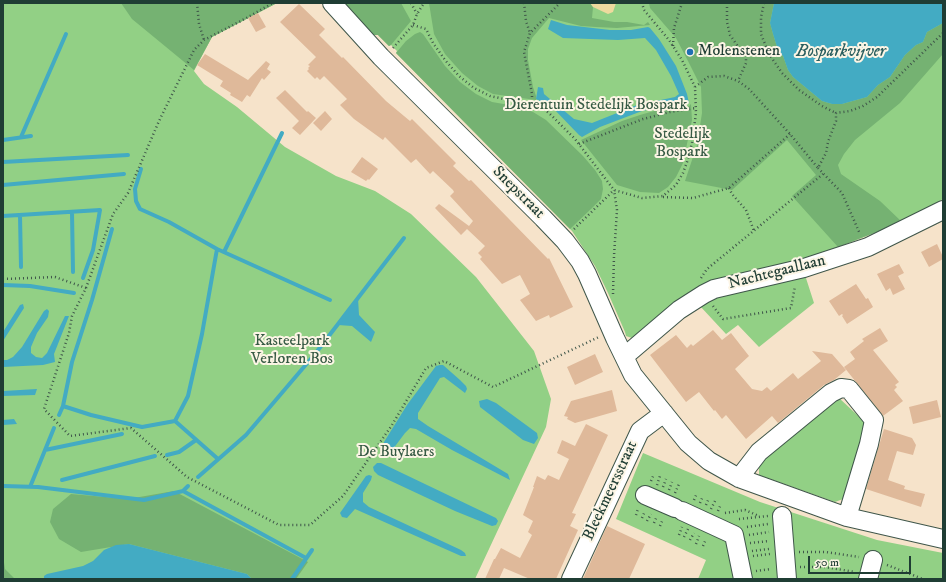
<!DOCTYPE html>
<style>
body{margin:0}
#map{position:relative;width:946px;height:582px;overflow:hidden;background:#f6e3ca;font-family:"IM FELL DW Pica",serif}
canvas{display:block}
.frame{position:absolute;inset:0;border:4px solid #1f3d34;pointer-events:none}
.scale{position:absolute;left:808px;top:556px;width:103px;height:18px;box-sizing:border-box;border:2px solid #1f3d34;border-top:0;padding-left:5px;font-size:12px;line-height:14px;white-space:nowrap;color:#1f3d34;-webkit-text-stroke:3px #fcf5e5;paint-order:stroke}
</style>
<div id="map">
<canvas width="946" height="582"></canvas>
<div class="frame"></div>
<div class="scale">50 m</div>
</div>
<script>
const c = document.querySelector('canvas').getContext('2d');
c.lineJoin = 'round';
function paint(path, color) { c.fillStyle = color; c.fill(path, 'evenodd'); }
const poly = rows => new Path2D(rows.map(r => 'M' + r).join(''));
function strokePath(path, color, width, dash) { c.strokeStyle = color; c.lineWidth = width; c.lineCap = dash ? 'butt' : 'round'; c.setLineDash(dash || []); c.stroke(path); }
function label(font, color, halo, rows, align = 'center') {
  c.font = font + ' "IM FELL DW Pica",serif'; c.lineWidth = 4; c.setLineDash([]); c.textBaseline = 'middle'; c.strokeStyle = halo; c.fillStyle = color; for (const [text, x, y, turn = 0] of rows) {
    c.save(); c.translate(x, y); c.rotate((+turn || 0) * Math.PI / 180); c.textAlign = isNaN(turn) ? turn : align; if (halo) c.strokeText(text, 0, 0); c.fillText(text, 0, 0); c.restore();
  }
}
const green = poly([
 [3,3,277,3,212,37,194,71,204,84,237,107,285,147,336,176,375,191,411,214,476,277,534,351,551,399,546,427,475,579,465,579,462,578,460,579,3,579],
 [340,3,943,3,943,199,903,222,838,247,780,267,723,278,689,293,639,334,632,338,626,336,625,332,608,293,595,266,572,231,396,53,397,51,391,45,389,46,378,35,370,35],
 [805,275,814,303,759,347,738,325,726,334,700,306,715,296],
 [839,398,868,425,843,499,835,502,759,475,759,460],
 [643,453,760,502,877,540,943,553,943,579,698,579,706,560,616,519]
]);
const forest = poly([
 [121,3,277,3,212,37,194,70,132,19],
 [340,3,401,3,411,21,391,45,389,46,378,35,370,35],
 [429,3,590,3,593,7,592,18,614,22,627,22,644,25,648,22,650,25,617,28,596,27,581,26,549,18,532,38,528,49,528,60,533,87,536,96,536,100,493,94,478,86,462,73,445,54,434,34],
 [649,3,774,3,770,23,773,34,778,50,783,56,788,70,793,77,822,101,832,104,842,104,867,97,878,85,890,77,905,55,916,45,923,42,927,32,943,23,943,54,900,103,855,140,844,154,838,165,841,174,880,201,902,222,838,247,792,196,816,175,787,140,732,190,685,181,697,145,702,113,701,87,688,61,676,38,650,8],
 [420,32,423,34,445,66,460,82,476,94,492,102,521,107,533,112,546,120,583,156,595,170,602,181,603,189,601,199,591,209,570,229,396,53,406,41,415,34],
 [691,104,692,120,683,163,676,177,668,187,659,193,640,192,617,185,581,140,622,121,640,115,654,111,689,106],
 [174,491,308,562,296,579,252,579,247,574,129,544,81,552,59,539,50,522,53,509,71,494,128,499],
 [3,556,5,569,15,579,3,579]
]);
const sand = poly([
 [590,3,616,3,613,12,608,14,593,7]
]);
const water = poly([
 [774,3,943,3,943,23,927,32,923,42,916,45,905,55,890,77,878,85,867,97,842,104,832,104,822,101,793,77,788,70,783,56,778,50,773,34,770,23],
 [551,20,567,25,610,30,631,30,648,27,650,28,659,39,676,66,687,94,689,103,685,105,660,107,642,111,600,127,582,137,579,135,552,107,536,99,538,87,543,88,544,94,574,119,592,123,637,105,675,97,679,94,671,76,656,50,645,38,618,40,563,38,548,29],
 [358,298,359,315,375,332,371,342,352,326,338,325],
 [23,304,24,308,3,341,3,332,20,305],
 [47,309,49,311,48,317,37,333,31,347,31,353,36,357,42,358,47,353,65,316,69,316,54,354,55,362,43,365,3,367,3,360,7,360,13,357,22,347,44,311],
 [440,365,443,365,460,380,466,386,467,389,465,393,444,377,440,378,418,413,418,419,428,426,508,474,510,480,452,450,416,429,410,428,405,433,393,449,386,455,381,454,381,450,384,442,407,405,436,366],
 [37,389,35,395,3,396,3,391],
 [487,399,496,403,537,433,538,438,534,444,523,440,510,430,480,407,479,401],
 [14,419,17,424,3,425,3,420],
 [377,463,381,463,496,518,498,521,496,525,492,526,455,511,378,475,374,471,373,467],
 [369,475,372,476,371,480,363,493,363,502,369,507,461,550,465,553,466,556,461,556,355,509,347,518,342,517,340,513,366,476],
 [129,544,247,574,252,579,44,579,44,576,47,574,83,566,93,561,104,550,116,545]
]);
const stream = poly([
 [21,137,66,34],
 [3,140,31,136],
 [3,162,128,155],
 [141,169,135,189,136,201,140,209,169,222,217,249],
 [3,185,124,174],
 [72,212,73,272],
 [20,215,21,267],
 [3,216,100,210,93,250,83,278],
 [224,252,282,133],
 [3,285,30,286,74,293],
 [63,406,72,362,92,300,112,229],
 [59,415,63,406,91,415,142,427,175,421,188,396,202,334,217,249,330,300],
 [175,421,218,459],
 [45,450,122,434],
 [167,455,179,452,196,440],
 [198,477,246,435,315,354,404,238],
 [62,480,155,456],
 [3,486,38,487,144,500,183,491,306,558],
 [30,487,54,428],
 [183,491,188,486],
 [292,579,312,550]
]);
const building = poly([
 [299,4,325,29,319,35,342,58,343,57,386,101,410,121,412,119,456,163,453,166,469,181,471,180,548,259,549,258,573,307,550,318,549,315,536,321,520,300,530,294,520,275,502,284,480,259,482,257,478,253,485,246,467,229,461,235,435,208,439,204,469,226,473,221,450,196,454,192,453,190,433,171,430,174,416,159,411,163,385,137,383,140,354,119,340,105,347,99,324,76,320,80,317,77,315,79,307,71,309,69,308,68,310,66,308,65,316,57,280,22],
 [258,13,266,27,256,32,248,18],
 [205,54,248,80,266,61,270,64,267,69,271,72,264,80,262,78,250,97,247,95,242,102,230,95,231,93,220,86,223,81,197,65],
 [285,90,307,112,308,111,316,118,300,135,292,128,299,121,276,98],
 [325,111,332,119,321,131,313,123],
 [362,157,378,169,369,180,368,179,366,181,351,172],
 [937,244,943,257,943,259,929,267,921,252],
 [899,264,904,273,898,276,905,289,893,295,890,288,886,291,877,274],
 [856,284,866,299,868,298,873,307,847,324,842,316,843,315,842,314,839,316,829,301],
 [880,328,888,341,873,350,899,382,895,385,897,387,894,390,903,401,883,416,844,367,855,359,850,352,864,341,862,339],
 [713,330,722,340,731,333,749,356,735,369,752,389,762,391,767,387,771,391,793,373,798,379,821,361,812,351,832,354,846,370,834,380,824,385,778,423,772,416,746,439,726,415,722,419,715,410,714,411,699,392,686,402,650,355,676,335,687,348,691,344,693,346],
 [595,354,603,372,575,385,567,367],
 [612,390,617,411,575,423,567,419,568,417,564,416,571,401],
 [937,400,941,417,913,424,909,407],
 [586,424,608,435,572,513,576,514,570,526,578,530,556,579,530,579,504,568,499,579,485,579,494,559,495,559,501,548,520,558,532,535,528,532,533,521,523,515,534,487,533,487,537,476,545,480,548,475,559,480,569,459,557,453,562,440,575,446],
 [884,429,912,438,916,445,913,455,897,451,888,480,905,486,904,489,925,494,921,507,866,489],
 [607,526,645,544,629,579,583,579]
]);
const path = poly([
 [197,3,199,24,204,40],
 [411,3,417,14],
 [524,3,526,21,530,33],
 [727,3,727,22,730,35,739,48,746,51,746,63,738,81],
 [764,3,761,17,761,34,769,54,782,73,799,90,822,106,836,113],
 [413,25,426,29,433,43,445,60,459,76,474,88,490,96,532,105,542,108,549,113,575,139,614,190,642,198,663,196,676,185,683,173,687,162,692,143,696,113,695,87,682,60,669,40,644,10,642,3],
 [673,46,674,28,682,3],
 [393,48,413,25,417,14,424,3],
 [695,87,708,77,724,76,738,81,749,89,790,134,818,168,826,153,828,142,836,121,836,113,850,111,863,106,877,97,943,33],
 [532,105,532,94,524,52,530,33,560,3],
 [579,144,643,119,670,112,696,108],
 [818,168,842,193,860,234],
 [729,188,732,194,746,210,754,231],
 [663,197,693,198,729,188,790,134],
 [574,229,613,191],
 [701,278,707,269,823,174],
 [3,279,55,277,86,288,72,316,69,333,44,409,70,436,131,428,187,477,279,525,310,525,343,496,392,425,426,368,444,361,493,387,599,337],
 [86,288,113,214,128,193,159,121,194,50,204,40,241,21,273,3],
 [613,294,614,256,617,210,614,190],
 [713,306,723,319,791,308,795,286],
 [651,481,654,474],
 [657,485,660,476],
 [663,487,666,479],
 [669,490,672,482],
 [675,493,679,484],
 [694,500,697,493],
 [700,503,703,496],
 [706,505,709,498],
 [711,509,715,501],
 [718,511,721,504],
 [725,513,745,510,759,516],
 [636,515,638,509],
 [642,518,645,511],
 [739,519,768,516],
 [647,521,651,514],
 [654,523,657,516],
 [660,526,663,519],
 [747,527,768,524],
 [679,535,682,527],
 [749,535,769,532],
 [684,537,688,529],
 [690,540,694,533],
 [750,543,769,541],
 [696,544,699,536],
 [703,546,706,539],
 [752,551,769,549],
 [799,552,826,552,859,557],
 [753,556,770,554],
 [887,565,923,579],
 [800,567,825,567,855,572],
 [756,571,771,569]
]);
const minor = poly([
 [332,3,381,57,543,218,565,241,580,261,587,274,615,338,633,375,688,443,709,461,739,478,847,517,943,539],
 [625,356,679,310,704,294,714,289,804,268,868,247,943,210],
 [739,478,759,452,831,393,841,388,849,389,874,420,869,444,847,517],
 [645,495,675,508],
 [682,511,734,535,743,579],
 [782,516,787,579],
 [571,579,640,431,664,413],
 [868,579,873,560]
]);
const markers = [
 [690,52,4,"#1f6fb2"]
];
const poiNames = [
 ["Molenstenen",698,52]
];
const parkNames = [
 ["Dierentuin Stedelijk Bospark",596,106],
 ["Stedelijk",682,135],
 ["Bospark",682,153],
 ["Kasteelpark",292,342],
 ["Verloren Bos",292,360],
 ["De Buylaers",396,453]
];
const streetNames = [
 ["Snepstraat",518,193,45],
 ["Nachtegaallaan",777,273,-14],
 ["Bleekmeersstraat",611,491,-65]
];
const waterNames = [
 ["Bosparkvijver",841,52]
];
paint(green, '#92d085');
paint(forest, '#75b272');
paint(sand, '#eeda9e');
paint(water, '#43abc3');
strokePath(stream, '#43abc3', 4);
paint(building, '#dfb99a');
strokePath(minor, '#3f564a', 20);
strokePath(path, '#3f564a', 2.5, [1, 3]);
strokePath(minor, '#fff', 18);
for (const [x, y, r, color] of markers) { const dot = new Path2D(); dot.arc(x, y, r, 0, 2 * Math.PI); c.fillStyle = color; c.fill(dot); strokePath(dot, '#fcf5e5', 1.5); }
label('16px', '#1f3d34', '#fcf5e5', poiNames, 'left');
label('16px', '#365a44', '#fcf5e5', parkNames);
label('16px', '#1f3d34', '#fcf5e5', streetNames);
label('italic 17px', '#2a5e5f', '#fcf5e5', waterNames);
</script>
